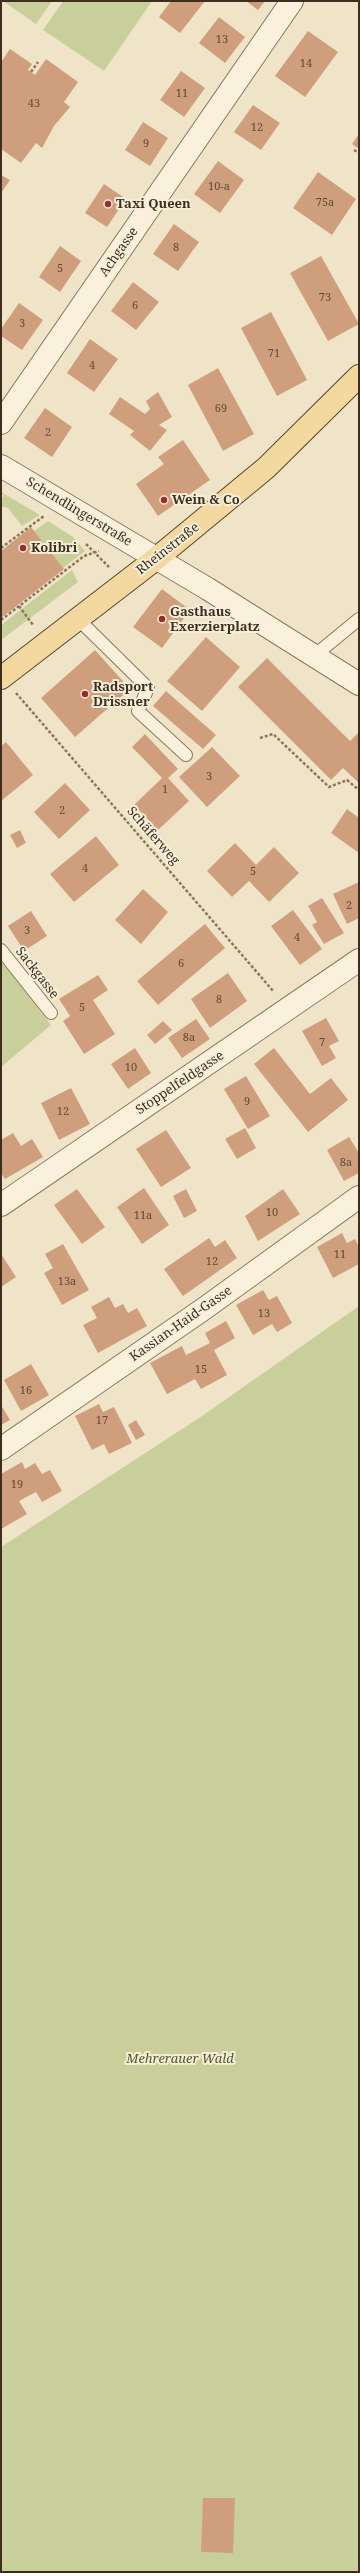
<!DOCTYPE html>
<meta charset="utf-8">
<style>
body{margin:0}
#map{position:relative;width:360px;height:2573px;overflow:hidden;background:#f0e4c8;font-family:"Noto Serif",serif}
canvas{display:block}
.frame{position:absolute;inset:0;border:2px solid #3d2e20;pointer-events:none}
</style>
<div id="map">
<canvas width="360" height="2573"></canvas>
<div class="frame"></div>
</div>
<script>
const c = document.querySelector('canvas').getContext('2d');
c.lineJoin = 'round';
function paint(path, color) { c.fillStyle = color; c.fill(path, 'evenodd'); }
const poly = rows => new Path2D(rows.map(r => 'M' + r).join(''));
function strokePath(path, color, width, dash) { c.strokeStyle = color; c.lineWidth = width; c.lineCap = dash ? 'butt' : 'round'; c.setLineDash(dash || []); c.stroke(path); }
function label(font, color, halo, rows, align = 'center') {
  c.font = font + ' "Noto Serif",serif'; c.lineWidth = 4; c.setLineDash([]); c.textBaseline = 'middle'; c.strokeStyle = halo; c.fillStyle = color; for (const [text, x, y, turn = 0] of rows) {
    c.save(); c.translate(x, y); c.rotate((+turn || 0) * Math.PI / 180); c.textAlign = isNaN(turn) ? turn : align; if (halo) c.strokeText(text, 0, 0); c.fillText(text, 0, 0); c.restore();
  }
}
const green = poly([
 [3,1,52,1,36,24],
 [63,1,152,1,104,71,43,30],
 [1,492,6,495,40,515,22,526,8,508,1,506,1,498,4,496],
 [48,521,73,537,85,551,63,568,34,531],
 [72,570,78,582,1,640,1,625],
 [1,959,51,1025,1,1067],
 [359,1306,359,2572,1,2572,1,1547,202,1416]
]);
const building = poly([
 [171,1,205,1,180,33,159,17],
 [246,1,265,1,258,10],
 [219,17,245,37,225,63,199,43],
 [308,31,338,52,305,97,275,76],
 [10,49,32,64,28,70,35,75,46,59,78,82,64,102,70,107,54,126,42,148,36,143,21,163,1,149,1,62],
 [181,71,205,88,184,117,160,100],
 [253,105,280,123,261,150,234,132],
 [143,122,168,138,150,166,125,150],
 [359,134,359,149,352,144],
 [218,161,244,180,220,213,194,194],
 [318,172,356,199,332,235,293,208],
 [1,175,10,180,1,193],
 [104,184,126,199,107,227,85,213],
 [174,224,199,242,178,271,153,254],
 [60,246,81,261,60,292,39,277],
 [321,256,359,324,328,341,290,273],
 [133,282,159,302,136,330,111,311],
 [19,303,43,320,22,350,1,336,1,329],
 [271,312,307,380,277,396,241,328],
 [90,339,118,359,94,392,67,373],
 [218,368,254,434,223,451,188,385],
 [158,392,172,417,159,425,167,430,150,451,130,435,134,431,109,414,120,397,145,414,150,409,146,401],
 [45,408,72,427,52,457,24,438],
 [183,440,210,480,158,516,136,484,164,464,158,457],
 [31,527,64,569,1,618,1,551],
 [162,589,190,610,162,648,133,627],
 [206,637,240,667,202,711,167,681],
 [95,650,130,689,75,737,41,698],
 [267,658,350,741,359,732,359,783,343,768,331,780,238,687],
 [166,691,216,735,203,749,153,706],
 [145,734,178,769,168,778,189,801,158,830,134,805,162,778,132,747],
 [6,742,33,775,1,801,1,746],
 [212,747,240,776,207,807,179,777],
 [65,783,90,810,59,839,34,812],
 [347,809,359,818,359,853,331,833],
 [20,830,26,843,17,848,10,835],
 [96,836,119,865,74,902,50,874],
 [235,843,256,865,274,847,299,873,269,902,249,881,232,897,207,871],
 [359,882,359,918,347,924,333,894],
 [143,889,168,912,141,944,115,920],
 [322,898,344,933,324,944,312,925,317,922,308,906],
 [293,910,322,949,300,965,271,926],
 [31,911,47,936,24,951,8,926],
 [205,924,225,948,158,1005,137,981],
 [228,973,247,1001,210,1028,191,999],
 [98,975,108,990,93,1000,115,1034,84,1054,63,1021,70,1016,59,999],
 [326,1018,339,1041,329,1046,336,1058,322,1066,302,1031],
 [196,1019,210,1039,182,1058,168,1038],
 [163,1021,172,1030,155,1044,147,1035],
 [135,1048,151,1073,128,1089,111,1064],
 [274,1048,310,1094,331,1078,348,1100,308,1132,254,1064],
 [246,1076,270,1116,248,1129,224,1089],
 [71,1088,90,1124,59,1140,41,1103],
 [245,1128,256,1148,237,1159,225,1139],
 [166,1130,191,1168,161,1187,136,1149],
 [13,1133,21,1146,32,1139,43,1157,5,1179,1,1173,1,1140],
 [349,1137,359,1153,359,1173,344,1181,327,1150],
 [144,1188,169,1225,142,1244,117,1207],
 [77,1189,105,1227,82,1244,54,1205],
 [186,1189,197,1211,184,1218,173,1196],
 [283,1189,300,1214,258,1241,245,1216],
 [342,1233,347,1243,355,1239,359,1247,359,1264,333,1278,317,1247],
 [209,1238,215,1247,225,1240,237,1258,183,1296,164,1269],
 [63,1244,89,1290,62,1305,44,1273,53,1268,45,1254],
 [1,1254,16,1277,1,1287],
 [263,1290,269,1300,277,1296,292,1323,277,1332,272,1324,253,1335,236,1305],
 [109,1297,115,1308,123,1304,128,1313,137,1308,147,1326,98,1353,83,1325,97,1318,91,1307],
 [226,1321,235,1338,214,1350,227,1375,201,1389,195,1379,167,1394,150,1363,182,1346,186,1355,210,1343,205,1333],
 [31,1364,49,1395,21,1411,4,1380],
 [99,1404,103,1412,114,1407,132,1443,109,1454,104,1444,92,1450,75,1416],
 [1,1405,10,1420,1,1425],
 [136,1420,145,1435,136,1440,128,1425],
 [22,1462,25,1469,35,1463,42,1474,50,1470,62,1491,42,1502,36,1492,19,1501,27,1514,1,1529,1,1474],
 [203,2498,235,2498,233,2553,201,2552]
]);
const path = poly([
 [31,72,38,62],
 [354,150,359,153],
 [86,544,109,567],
 [1,548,44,516],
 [19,606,33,625],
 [1,620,84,556,99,551],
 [16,693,274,992],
 [260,738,273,734,329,787,347,780,359,790]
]);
const service = poly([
 [78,619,148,688,138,711,186,755],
 [314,656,359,619],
 [1,950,51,1013]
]);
const minor = poly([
 [1,423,292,1],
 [1,466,208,589,359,684],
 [1,1205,359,960],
 [1,1449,205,1308,359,1197]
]);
const primary = poly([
 [1,678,157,558,266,468,359,376]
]);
const markers = [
 [108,204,4,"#9e2a2b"],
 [164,500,4,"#9e2a2b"],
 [23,548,4,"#9e2a2b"],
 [162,619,4,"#9e2a2b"],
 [85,694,4,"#9e2a2b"]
];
const numberNames = [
 ["13",222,40],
 ["14",306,64],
 ["11",182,94],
 ["43",34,104],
 ["12",257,128],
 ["9",146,144],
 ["10-a",219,187],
 ["75a",325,203],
 ["8",176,248],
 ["5",60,269],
 ["73",325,298],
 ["6",135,306],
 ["3",22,324],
 ["71",274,354],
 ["4",92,366],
 ["69",221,409],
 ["2",48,433],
 ["3",209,777],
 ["1",165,790],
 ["2",62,811],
 ["4",85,869],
 ["5",253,872],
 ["2",349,906],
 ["3",27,931],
 ["4",297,938],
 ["6",181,964],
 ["8",219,1000],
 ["5",82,1008],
 ["8a",189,1038],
 ["7",322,1043],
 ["10",131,1068],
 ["9",247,1102],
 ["12",63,1112],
 ["8a",346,1163],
 ["10",272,1213],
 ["11a",143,1216],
 ["11",340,1255],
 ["12",212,1262],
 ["13a",67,1282],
 ["13",264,1314],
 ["15",201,1370],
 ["16",26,1391],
 ["17",102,1421],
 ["19",17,1485]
];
const poiNames = [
 ["Taxi Queen",116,204],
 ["Wein & Co",172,500],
 ["Kolibri",31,548],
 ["Gasthaus",170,612],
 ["Exerzierplatz",170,627],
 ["Radsport",93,687],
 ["Drissner",93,702]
];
const streetNames = [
 ["Achgasse",119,252,-55],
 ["Schendlingerstraße",79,512,31],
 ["Rheinstraße",168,549,-38],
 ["Schäferweg",153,836,49],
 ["Sackgasse",37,973,52],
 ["Stoppelfeldgasse",180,1083,-34],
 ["Kassian-Haid-Gasse",181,1324,-35]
];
const parkNames = [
 ["Mehrerauer Wald",180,2059]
];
paint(green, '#c9cf9b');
paint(building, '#cf9f7d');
strokePath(service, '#8d765c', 14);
strokePath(minor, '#8d765c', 24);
strokePath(primary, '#5b4430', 24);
strokePath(path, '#8d765c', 2.5, [3, 2]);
strokePath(service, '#faf1dc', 12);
strokePath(minor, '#faf1dc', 22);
strokePath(primary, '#f3d9a0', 22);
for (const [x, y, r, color] of markers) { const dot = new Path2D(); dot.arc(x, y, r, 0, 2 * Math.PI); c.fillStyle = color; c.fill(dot); strokePath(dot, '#f7eed8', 1.5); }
label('11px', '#624a37', null, numberNames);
label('bold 13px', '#3d2e20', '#f7eed8', poiNames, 'left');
label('13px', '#3d2e20', '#f7eed8', streetNames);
label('italic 13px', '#4d5a26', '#f7eed8', parkNames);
</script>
